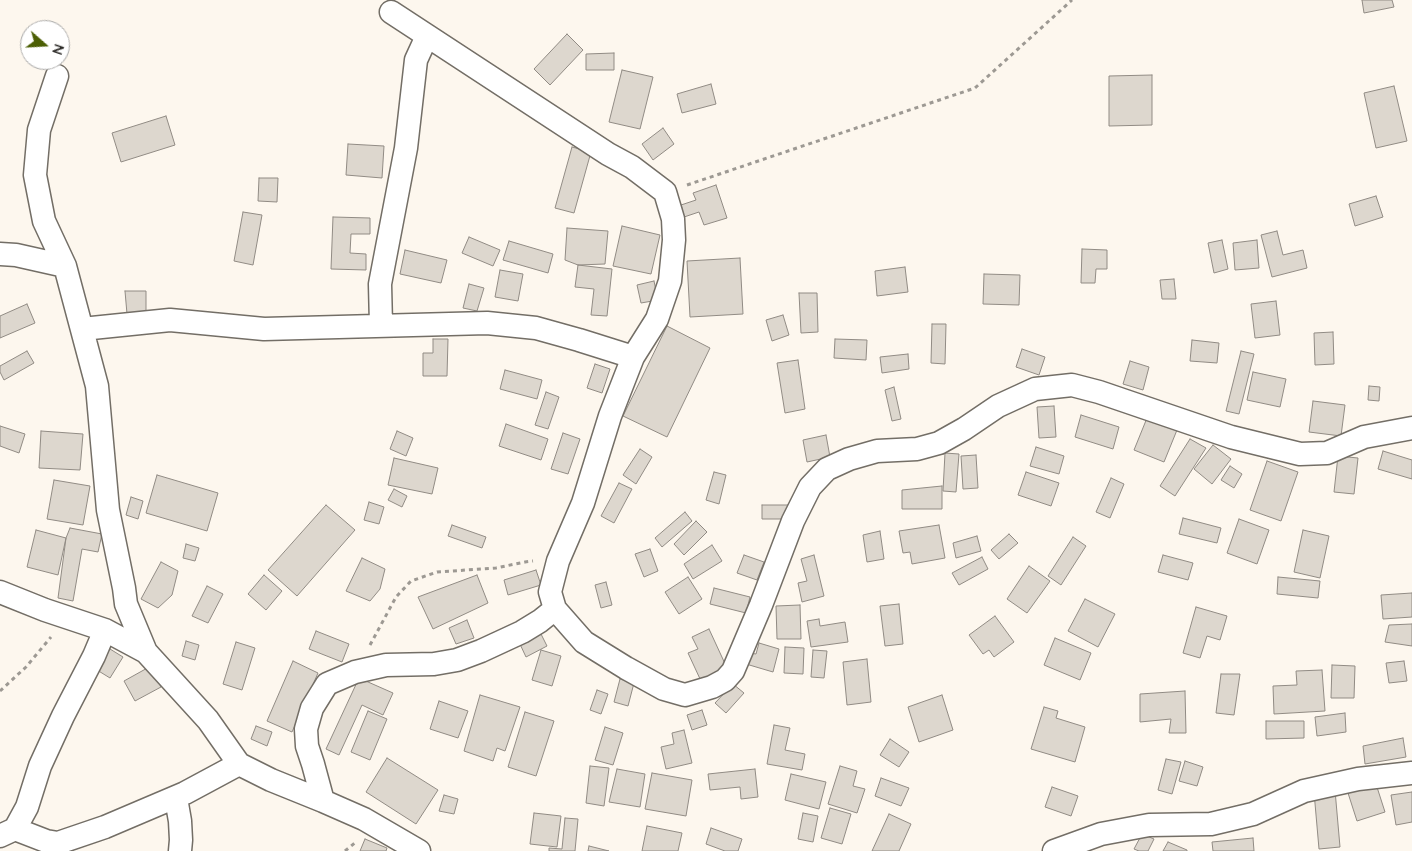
<!DOCTYPE html>
<style>
body{margin:0}
#map{position:relative;width:1412px;height:851px;overflow:hidden;background:#fdf7ee;font-family:Quicksand,sans-serif}
canvas{display:block}
.north{position:absolute;left:20px;top:20px;width:50px;height:50px;box-sizing:border-box;background:#fff;border:1px solid #abaaa9;border-radius:50%;rotate:109deg;font-size:14px;font-weight:700;line-height:20px;text-align:center;color:#2d2b28}
.north::after{content:'';display:block;margin:auto;width:18px;height:22px;background:#4c5f05;clip-path:polygon(50% 0,100% 100%,50% 72%,0 100%)}
</style>
<div id="map">
<canvas width="1412" height="851"></canvas>
<div class="north">N</div>
</div>
<script>
const c = document.querySelector('canvas').getContext('2d');
c.lineJoin = 'round';
function paint(path, color) { c.fillStyle = color; c.fill(path, 'evenodd'); }
const poly = rows => new Path2D(rows.map(r => 'M' + r).join(''));
function strokePath(path, color, width, dash) { c.strokeStyle = color; c.lineWidth = width; c.lineCap = dash ? 'butt' : 'round'; c.setLineDash(dash || []); c.stroke(path); }
const building = poly([
 [1362,0,1392,0,1394,7,1364,13,1362,0],
 [567,34,583,50,550,85,534,69,567,34],
 [614,53,614,70,586,70,586,54,614,53],
 [622,70,653,77,640,129,609,122,622,70],
 [1152,75,1152,125,1109,126,1109,76,1152,75],
 [711,84,716,104,682,113,677,94,711,84],
 [1394,86,1407,141,1376,148,1364,93,1394,86],
 [166,116,175,145,121,162,112,133,166,116],
 [663,128,674,144,653,160,642,144,663,128],
 [348,144,384,146,382,178,346,175,348,144],
 [572,147,591,152,574,213,555,208,572,147],
 [259,178,278,178,277,202,258,201,259,178],
 [716,185,727,218,704,225,699,212,684,217,681,205,696,200,693,193,716,185],
 [1376,196,1383,217,1355,226,1349,204,1376,196],
 [243,212,262,215,253,265,234,261,243,212],
 [333,217,370,218,370,234,351,234,350,253,366,254,366,270,331,269,333,217],
 [622,226,660,235,651,274,613,266,622,226],
 [567,228,608,231,605,264,578,265,565,260,567,228],
 [1277,231,1283,255,1303,250,1307,268,1272,277,1261,235,1277,231],
 [469,237,500,250,493,266,462,253,469,237],
 [1222,240,1228,269,1214,273,1208,243,1222,240],
 [1257,240,1259,268,1235,270,1233,243,1257,240],
 [509,241,553,254,548,273,503,260,509,241],
 [1082,249,1107,250,1107,269,1096,269,1095,283,1081,283,1082,249],
 [405,250,447,260,441,283,400,274,405,250],
 [740,258,743,314,690,317,687,261,740,258],
 [578,265,612,269,607,316,591,315,594,289,575,287,578,265],
 [905,267,908,292,877,296,875,271,905,267],
 [500,270,523,274,518,301,495,297,500,270],
 [984,274,1020,275,1019,305,983,304,984,274],
 [1174,279,1176,299,1162,299,1160,280,1174,279],
 [654,281,658,300,641,303,637,285,654,281],
 [469,284,484,288,477,311,463,308,469,284],
 [125,291,146,291,146,313,127,314,125,291],
 [799,293,817,293,818,332,801,333,799,293],
 [1276,301,1280,335,1255,338,1251,304,1276,301],
 [27,304,35,323,0,338,0,316,27,304],
 [783,315,789,335,772,341,766,320,783,315],
 [932,324,946,324,945,364,931,363,932,324],
 [667,326,710,348,667,437,623,416,667,326],
 [1333,332,1334,364,1315,365,1314,333,1333,332],
 [433,339,448,339,447,376,423,376,423,353,433,353,433,339],
 [835,339,867,340,866,360,834,358,835,339],
 [1192,340,1219,343,1217,363,1190,361,1192,340],
 [1022,349,1045,357,1039,375,1016,367,1022,349],
 [27,351,34,363,4,380,0,372,0,366,27,351],
 [1241,351,1254,354,1239,414,1226,411,1241,351],
 [908,354,909,369,882,373,880,357,908,354],
 [798,360,805,409,785,413,777,363,798,360],
 [1130,361,1149,367,1143,390,1123,384,1130,361],
 [595,364,610,369,602,393,587,388,595,364],
 [505,370,542,380,537,399,500,389,505,370],
 [1253,372,1286,379,1280,407,1247,400,1253,372],
 [1369,386,1380,387,1379,401,1368,400,1369,386],
 [894,387,901,419,892,421,885,390,894,387],
 [546,392,559,397,548,429,535,425,546,392],
 [1313,401,1345,405,1341,436,1309,432,1313,401],
 [1054,406,1056,437,1039,438,1037,407,1054,406],
 [1081,415,1119,427,1113,449,1075,437,1081,415],
 [1147,418,1177,430,1164,462,1134,450,1147,418],
 [506,424,548,439,541,460,499,446,506,424],
 [0,426,25,434,19,453,0,446,0,426],
 [41,431,83,434,80,470,39,468,41,431],
 [397,431,413,438,406,456,390,449,397,431],
 [563,433,580,439,568,474,551,469,563,433],
 [826,435,830,457,807,462,803,440,826,435],
 [1190,439,1206,448,1175,496,1160,486,1190,439],
 [1213,445,1231,459,1212,484,1194,469,1213,445],
 [1036,447,1064,456,1059,474,1030,466,1036,447],
 [640,449,652,457,636,484,623,475,640,449],
 [1383,451,1412,460,1412,479,1378,469,1383,451],
 [945,453,959,454,956,492,943,491,945,453],
 [976,455,978,488,963,489,961,456,976,455],
 [1338,456,1358,458,1354,494,1334,492,1338,456],
 [394,458,438,468,432,494,388,485,394,458],
 [1267,461,1298,472,1281,521,1250,510,1267,461],
 [1230,466,1242,474,1234,488,1221,480,1230,466],
 [714,472,726,475,719,504,706,500,714,472],
 [1026,472,1059,483,1051,506,1018,495,1026,472],
 [157,475,218,493,207,531,146,513,157,475],
 [1111,478,1124,484,1110,518,1096,512,1111,478],
 [54,480,90,486,83,525,47,519,54,480],
 [619,483,632,489,614,523,601,516,619,483],
 [942,486,942,509,902,509,902,490,942,486],
 [394,489,407,496,402,507,388,500,394,489],
 [131,497,143,501,138,519,126,515,131,497],
 [369,502,384,507,379,524,364,520,369,502],
 [326,505,355,530,297,596,268,570,326,505],
 [762,505,788,505,788,519,762,519,762,505],
 [685,512,692,521,662,547,655,538,685,512],
 [1183,518,1221,528,1217,543,1179,534,1183,518],
 [1239,519,1269,530,1257,564,1227,553,1239,519],
 [696,521,707,532,684,555,674,544,696,521],
 [452,525,486,537,482,548,448,536,452,525],
 [939,525,945,558,912,564,910,552,903,553,899,531,939,525],
 [70,528,102,534,98,552,82,549,73,601,58,598,66,538,70,528],
 [36,530,66,538,58,575,27,567,36,530],
 [1303,530,1329,536,1320,578,1294,572,1303,530],
 [880,531,884,559,867,562,863,535,880,531],
 [1009,534,1018,543,999,559,991,550,1009,534],
 [977,536,981,551,956,558,953,543,977,536],
 [1073,537,1086,546,1061,585,1048,576,1073,537],
 [186,544,199,548,195,561,183,558,186,544],
 [712,545,722,561,693,579,684,564,712,545],
 [650,549,658,571,644,577,635,554,650,549],
 [744,555,764,562,757,580,737,573,744,555],
 [814,555,824,596,802,602,798,583,807,581,801,559,814,555],
 [1163,555,1193,563,1188,580,1158,572,1163,555],
 [982,557,988,569,959,585,952,573,982,557],
 [362,558,385,569,380,589,370,601,346,591,362,558],
 [161,562,178,571,172,595,158,608,141,599,161,562],
 [1029,566,1050,581,1027,613,1007,599,1029,566],
 [536,570,541,585,508,595,504,580,536,570],
 [264,575,282,591,266,610,248,594,264,575],
 [477,575,488,603,433,629,418,597,477,575],
 [688,577,702,599,679,614,665,592,688,577],
 [1278,577,1320,581,1318,598,1277,594,1278,577],
 [606,582,612,605,601,608,595,585,606,582],
 [207,586,223,594,208,623,192,616,207,586],
 [714,588,750,597,746,613,710,604,714,588],
 [1412,593,1412,617,1383,619,1381,595,1412,593],
 [1085,599,1115,614,1098,647,1068,631,1085,599],
 [899,604,903,644,885,646,880,606,899,604],
 [800,605,801,639,777,639,776,606,800,605],
 [1196,607,1227,616,1220,640,1207,636,1200,658,1183,653,1196,607],
 [995,616,1014,642,994,657,989,650,983,654,969,635,995,616],
 [819,619,820,626,845,622,848,642,811,647,807,621,819,619],
 [467,620,474,638,456,644,449,628,467,620],
 [1412,624,1412,646,1385,642,1389,625,1412,624],
 [709,629,727,668,701,681,688,653,698,649,692,637,709,629],
 [316,631,349,644,342,662,309,649,316,631],
 [540,632,547,646,526,657,519,642,540,632],
 [1055,638,1091,653,1080,680,1044,665,1055,638],
 [186,641,199,645,195,660,182,656,186,641],
 [236,642,255,648,242,690,223,684,236,642],
 [759,643,779,649,773,672,746,664,750,653,756,654,759,643],
 [785,647,804,648,803,674,784,673,785,647],
 [110,649,123,657,110,678,97,670,110,649],
 [541,650,561,656,552,686,532,680,541,650],
 [813,650,827,651,824,678,811,677,813,650],
 [867,659,871,702,847,705,843,662,867,659],
 [293,661,318,673,292,732,267,721,293,661],
 [1404,661,1407,681,1389,683,1386,663,1404,661],
 [1332,665,1355,666,1354,698,1331,698,1332,665],
 [151,666,161,687,135,701,124,681,151,666],
 [1322,670,1325,711,1274,714,1273,686,1297,685,1296,671,1322,670],
 [1221,674,1240,674,1234,715,1216,713,1221,674],
 [359,678,393,693,383,715,362,705,339,755,326,749,359,678],
 [620,679,634,683,628,706,614,702,620,679],
 [733,684,744,693,726,713,715,703,733,684],
 [597,690,608,694,601,714,590,710,597,690],
 [1185,691,1186,733,1169,733,1171,719,1140,722,1140,694,1185,691],
 [480,695,520,707,505,751,497,748,493,761,464,751,480,695],
 [942,695,953,730,919,742,908,707,942,695],
 [439,701,468,711,458,738,430,729,439,701],
 [1044,707,1058,711,1056,718,1085,727,1075,762,1031,749,1044,707],
 [702,710,707,725,692,730,687,715,702,710],
 [368,711,387,719,370,760,351,752,368,711],
 [525,712,554,721,536,776,508,767,525,712],
 [1345,713,1346,732,1317,736,1315,717,1345,713],
 [1266,721,1304,721,1304,738,1266,739,1266,721],
 [774,725,790,728,785,750,805,754,802,770,767,764,774,725],
 [256,726,272,732,267,746,251,739,256,726],
 [605,727,623,733,613,765,595,760,605,727],
 [684,730,692,763,666,769,661,747,674,744,672,733,684,730],
 [1403,738,1406,757,1365,764,1363,746,1403,738],
 [890,739,909,752,899,767,880,755,890,739],
 [387,758,438,790,416,824,366,792,387,758],
 [1166,759,1181,762,1172,794,1158,790,1166,759],
 [1185,761,1203,767,1197,786,1179,781,1185,761],
 [590,766,609,768,604,806,586,803,590,766],
 [840,766,857,771,853,786,865,789,857,813,828,804,840,766],
 [617,769,645,774,640,807,609,802,617,769],
 [755,769,758,797,741,799,740,787,710,790,708,774,755,769],
 [652,773,692,780,686,816,645,809,652,773],
 [791,774,826,782,819,809,785,800,791,774],
 [881,778,909,788,901,806,875,796,881,778],
 [1376,784,1385,812,1357,821,1348,793,1376,784],
 [1052,787,1078,796,1071,816,1045,807,1052,787],
 [1335,790,1340,847,1319,849,1314,792,1335,790],
 [1412,792,1412,822,1396,825,1391,795,1412,792],
 [444,795,458,799,454,814,439,811,444,795],
 [830,808,851,814,842,844,821,838,830,808],
 [534,813,561,816,557,847,530,844,534,813],
 [803,813,818,816,813,842,798,839,803,813],
 [889,814,911,824,899,851,872,851,889,814],
 [565,818,578,819,575,851,549,851,549,848,562,849,565,818],
 [647,826,682,833,678,851,642,851,647,826],
 [711,828,742,839,738,851,725,851,706,844,711,828],
 [1142,834,1154,839,1148,851,1139,851,1134,849,1142,834],
 [1253,838,1254,851,1213,851,1212,842,1253,838],
 [365,839,387,848,386,851,360,851,365,839],
 [1168,842,1187,850,1187,851,1163,851,1168,842],
 [589,846,609,851,588,851,589,846]
]);
const path = poly([
 [687,185,975,88,1072,0],
 [370,645,396,597,411,581,437,572,496,568,525,562,533,561],
 [0,691,26,667,51,637],
 [345,851,356,842]
]);
const street = poly([
 [391,12,608,154,632,167,665,192,673,219,674,240,670,281,657,319,633,357,610,416,583,503,558,561,550,592,555,609,584,642,626,668,664,689,685,695,712,687,725,680,733,671,761,605,793,521,810,487,827,469,849,459,877,451,917,449,939,443,964,429,998,406,1035,389,1072,385,1099,392,1231,437,1300,454,1327,453,1364,437,1412,428],
 [57,76,39,130,35,175,44,221,65,266,97,386,108,510,124,588,126,604,146,652],
 [0,254,16,255,65,266],
 [381,325,380,284,406,148,416,60,427,36],
 [82,329,170,320,264,329,487,323,536,328,579,340,633,357],
 [0,592,45,610,105,630,146,652,208,720,239,764,271,780,323,801,364,819,419,851],
 [176,798,180,821,181,840,180,851],
 [323,801,313,764,307,746,306,729,312,708,327,684,355,672,386,665,434,664,457,660,481,651,522,632,540,621,555,609],
 [15,829,46,841,58,843,105,827,185,793,239,764],
 [0,836,15,829,27,807,40,766,63,716,94,656,105,630],
 [1054,851,1101,834,1149,825,1211,824,1253,814,1304,791,1358,779,1412,773]
]);
paint(building, '#ddd7ce');
strokePath(building, '#918b84', 1);
strokePath(street, '#736e66', 25);
strokePath(path, '#9d9993', 3, [4, 4]);
strokePath(street, '#fff', 22);
</script>
